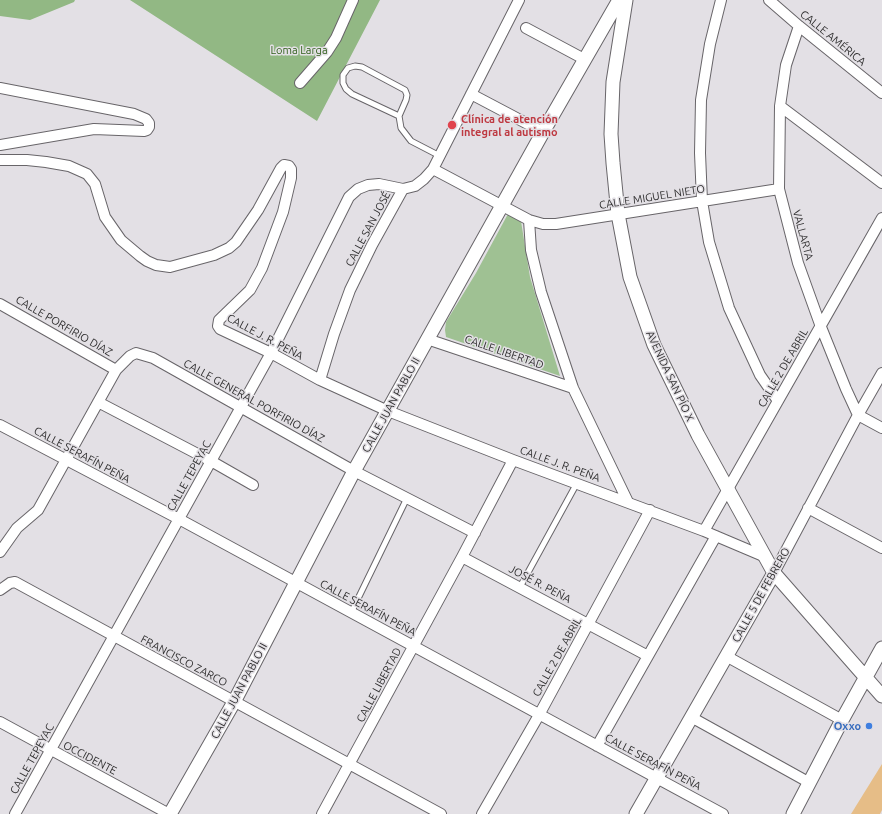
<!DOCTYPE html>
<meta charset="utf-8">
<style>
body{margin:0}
canvas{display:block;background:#e3e0e5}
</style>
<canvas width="882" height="814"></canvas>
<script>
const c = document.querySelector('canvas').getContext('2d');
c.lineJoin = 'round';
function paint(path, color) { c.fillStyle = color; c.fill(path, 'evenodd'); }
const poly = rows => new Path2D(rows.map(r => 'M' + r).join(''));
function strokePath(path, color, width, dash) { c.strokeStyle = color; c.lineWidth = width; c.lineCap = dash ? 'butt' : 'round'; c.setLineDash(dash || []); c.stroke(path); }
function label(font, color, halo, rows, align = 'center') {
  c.font = font + ' Ubuntu,sans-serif'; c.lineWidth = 3; c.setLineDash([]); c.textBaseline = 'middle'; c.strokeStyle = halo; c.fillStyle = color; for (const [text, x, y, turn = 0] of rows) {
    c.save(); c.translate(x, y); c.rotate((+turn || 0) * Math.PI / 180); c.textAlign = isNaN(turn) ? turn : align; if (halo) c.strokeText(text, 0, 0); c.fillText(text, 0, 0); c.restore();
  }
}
const green = poly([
 [509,212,520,215,530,277,560,376,446,337,445,330,446,322,476,273]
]);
const forest = poly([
 [0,0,75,0,74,2,30,20,0,16],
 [130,0,380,0,317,121]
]);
const building = poly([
 [882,764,882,810,880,814,851,814]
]);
const service = poly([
 [399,116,352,94,346,89,343,83,343,75,348,68,355,66,362,67,405,90,407,95,406,100,399,116,401,128,411,141,440,156],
 [520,587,577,483],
 [351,613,407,498]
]);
const minor = poly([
 [721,0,710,44,701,100,700,153,702,201,709,242,729,308,760,375,778,401],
 [769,0,799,26,882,93],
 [799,26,786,65,780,106,779,189,798,263,821,327,846,389,858,415,882,428],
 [526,28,584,59],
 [300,83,327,52,336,38,353,0],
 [0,88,134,114,146,119,149,123,149,127,147,130,144,131,94,129,0,145],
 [471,94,543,132],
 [780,106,882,183],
 [0,160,27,160,46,162,69,166,87,174,95,184,105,217,121,240,140,256,147,261,156,265,170,267,214,255,229,248,236,242,258,210,281,168,284,165,289,166,291,169,291,178,283,212,262,268,250,290,219,320,218,326,220,329,271,353,320,380,388,411,513,460,704,531,763,556],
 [433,169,529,220,543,224,556,224,779,189],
 [529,220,531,250,541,292,573,388,628,502],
 [0,304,116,370],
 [427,339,573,388],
 [320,380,334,334,350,290,372,245,403,189,415,186,424,179,433,169,519,0],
 [98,402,211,461,253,485],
 [0,425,179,519,723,814],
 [808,508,882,548],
 [704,531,882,218],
 [0,552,17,528,38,510,116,370,130,356,136,353,153,358,354,471,475,533],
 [462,557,648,656],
 [774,573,858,415,882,373],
 [0,590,10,583,15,582,441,814],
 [726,656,842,720],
 [691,717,810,783],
 [0,722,169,814],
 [597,746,716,536],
 [15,814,271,353,349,197,358,189,368,185,379,184,403,189],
 [322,814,462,557,513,460],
 [482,814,539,715,650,510]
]);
const tertiary = poly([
 [626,0,613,82,611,134,613,163,618,214,630,277,654,345,698,435,774,573,882,696],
 [170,814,234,702,354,471,543,132,619,0],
 [636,814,774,573],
 [793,814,842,720,882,648]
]);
const markers = [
 [452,125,5,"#e0444e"],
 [869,726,4,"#3f7fe0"]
];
const streetNames = [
 ["CALLE AMÉRICA",833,38,39],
 ["CALLE MIGUEL NIETO",652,197,-9],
 ["CALLE SAN JOSÉ",368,229,-62],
 ["VALLARTA",803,235,75],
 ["CALLE PORFIRIO DÍAZ",64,326,30],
 ["CALLE J. R. PEÑA",265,337,28],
 ["CALLE LIBERTAD",504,352,19],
 ["CALLE 2 DE ABRIL",783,368,-60],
 ["AVENIDA SAN PÍO X",670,376,65],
 ["CALLE GENERAL PORFIRIO DÍAZ",254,401,29],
 ["CALLE JUAN PABLO II",391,405,-61],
 ["CALLE SERAFÍN PEÑA",82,455,28],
 ["CALLE J. R. PEÑA",560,464,20],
 ["CALLE TEPEYAC",189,476,-61],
 ["JOSÉ R. PEÑA",540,584,28],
 ["CALLE 5 DE FEBRERO",761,595,-61],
 ["CALLE SERAFÍN PEÑA",368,608,28],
 ["CALLE 2 DE ABRIL",557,657,-61],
 ["FRANCISCO ZARCO",184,661,28],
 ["CALLE LIBERTAD",379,685,-62],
 ["CALLE JUAN PABLO II",239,691,-62],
 ["OCCIDENTE",90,758,28],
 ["CALLE TEPEYAC",32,759,-61],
 ["CALLE SERAFÍN PEÑA",653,762,28]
];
const parkNames = [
 ["Loma Larga",299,50]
];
const healthNames = [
 ["Clínica de atención",461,119],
 ["integral al autismo",461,132]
];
const shopNames = [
 ["Oxxo",861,726]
];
paint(green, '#9fc193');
paint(forest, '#92b884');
paint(building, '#e6bd87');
strokePath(service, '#686569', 7);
strokePath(minor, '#686569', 12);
strokePath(tertiary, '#686569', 15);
strokePath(service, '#fff', 5);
strokePath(minor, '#fff', 10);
strokePath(tertiary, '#fff', 13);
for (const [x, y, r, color] of markers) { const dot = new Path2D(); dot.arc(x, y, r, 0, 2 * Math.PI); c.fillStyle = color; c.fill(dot); strokePath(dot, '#e3e0e5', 1.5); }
label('11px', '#302f30', '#e3e0e5', streetNames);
label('11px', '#2e5e18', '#e3e0e5', parkNames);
label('bold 11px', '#be3a42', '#e3e0e5', healthNames, 'left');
label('bold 11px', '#366cbe', '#e3e0e5', shopNames, 'right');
</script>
